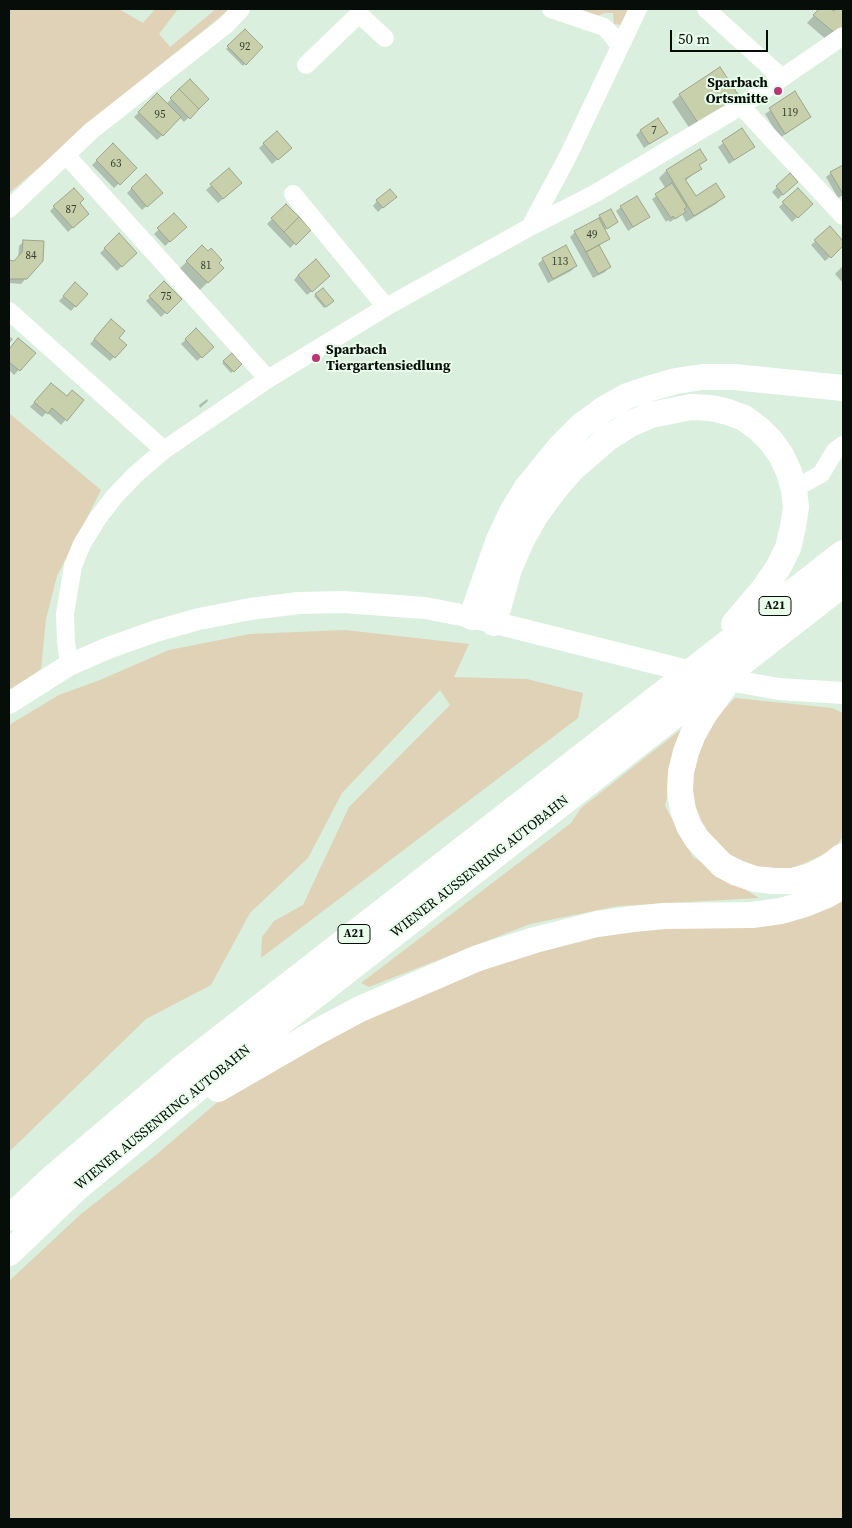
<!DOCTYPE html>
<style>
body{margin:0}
#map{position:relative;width:852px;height:1528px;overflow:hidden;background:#daefdd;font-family:"Source Serif 4",serif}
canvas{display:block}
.frame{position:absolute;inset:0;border:10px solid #070d08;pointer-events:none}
.scale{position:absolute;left:670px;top:30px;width:98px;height:22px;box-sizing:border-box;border:2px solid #070d08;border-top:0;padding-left:6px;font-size:15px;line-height:18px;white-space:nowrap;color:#070d08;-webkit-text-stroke:4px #e8fdea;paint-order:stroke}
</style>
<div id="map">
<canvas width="852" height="1528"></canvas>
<div class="frame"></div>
<div class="scale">50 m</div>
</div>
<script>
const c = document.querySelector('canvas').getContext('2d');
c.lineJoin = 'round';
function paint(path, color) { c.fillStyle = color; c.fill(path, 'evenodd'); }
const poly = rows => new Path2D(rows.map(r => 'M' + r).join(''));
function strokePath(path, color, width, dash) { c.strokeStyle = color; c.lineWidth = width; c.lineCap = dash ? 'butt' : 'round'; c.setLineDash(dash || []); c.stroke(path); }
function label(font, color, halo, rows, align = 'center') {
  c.font = font + ' "Source Serif 4",serif'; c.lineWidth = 4; c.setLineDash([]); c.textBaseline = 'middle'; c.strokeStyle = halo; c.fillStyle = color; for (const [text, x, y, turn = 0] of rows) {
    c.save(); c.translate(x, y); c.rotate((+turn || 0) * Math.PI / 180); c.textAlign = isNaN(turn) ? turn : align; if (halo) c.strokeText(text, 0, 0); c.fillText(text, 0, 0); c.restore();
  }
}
const green = poly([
 [9,9,119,9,143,23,155,9,178,9,159,34,170,47,216,9,230,9,155,69,9,193],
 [568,9,628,9,622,25,614,24,613,13,605,13,594,17],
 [9,413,101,490,57,576,46,619,41,669,9,692],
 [345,630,469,644,454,677,527,679,583,693,578,718,261,958,262,937,274,921,303,905,349,807,450,705,440,690,342,793,308,858,250,913,211,985,146,1019,9,1152,9,725,59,695,100,680,169,650,250,634],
 [735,698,832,708,843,713,843,836,834,850,791,869,759,867,729,855,702,827,691,794,693,760,710,724],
 [684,727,665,806,693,857,759,898,618,906,530,924,369,987,361,983,571,823,581,808],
 [843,894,843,1519,9,1519,9,1281,81,1214,156,1155,228,1093,393,1001,548,944]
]);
const shadow = poly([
 [820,9,829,9,832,12,834,9,843,9,843,23,828,41,807,23],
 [245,31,261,47,243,66,226,49],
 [720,69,738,96,730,103,690,129,672,102,680,95],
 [190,81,208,99,184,122,180,118,157,140,134,117,157,95,166,104],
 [795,93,810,117,780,138,765,114],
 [742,129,748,151,729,164,718,147],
 [641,130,666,133,644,148,636,135],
 [277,132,286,152,272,164,259,148],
 [113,145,135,168,114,188,92,165],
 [705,160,698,166,700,169,685,181,695,197,723,197,716,204,686,222,682,214,670,222,668,220,666,222,652,199,666,189,659,178,666,171],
 [843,166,843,195,838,198,826,177,831,173],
 [229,170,236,188,218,203,206,190],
 [790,175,796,182,778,199,772,192],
 [132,188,156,198,142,210,127,193],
 [798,189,811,204,792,222,779,207],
 [377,201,390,201,378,212,373,206],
 [78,203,87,214,68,232,50,211,54,207],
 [286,205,309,230,290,248,267,224],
 [621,207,648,217,628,231,616,211],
 [174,215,185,227,165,246,154,234],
 [600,216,615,224,604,230,609,238,598,246,609,267,605,272,593,278,570,237,575,232,598,219],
 [830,228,843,245,825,261,811,245],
 [119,235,135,253,117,271,100,253],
 [24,241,42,261,21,284,9,283,9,262,14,262,18,258,19,246],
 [202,247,222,268,200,290,179,269],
 [543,259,576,266,571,271,548,283,538,264],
 [843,266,843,283,835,274],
 [298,275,324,281,307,295,294,280],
 [164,283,180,299,161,317,146,301],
 [70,289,86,294,71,311,59,301],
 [323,289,332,301,324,308,314,296],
 [106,325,117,338,114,357,110,361,90,344],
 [196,330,212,347,197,361,181,344],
 [9,336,13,339,9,344],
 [18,340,34,353,14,375,9,370,9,350],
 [232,355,241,364,231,373,222,363],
 [46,389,66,398,83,400,61,425,47,412,42,417,30,407],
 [207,399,208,401,200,408,199,405]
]);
const building = poly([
 [819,9,831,9,834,11,835,9,843,9,843,25,837,35,813,15,819,9],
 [245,29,263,47,246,65,227,46,245,29],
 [720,67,739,96,698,123,679,94,720,67],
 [190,79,209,99,199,109,179,89,190,79],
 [179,89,199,109,190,119,170,98,179,89],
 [795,91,811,117,785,134,769,108,795,91],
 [157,93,181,117,163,136,138,112,157,93],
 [658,118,668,133,649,144,640,130,658,118],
 [742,128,755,147,734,160,722,141,742,128],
 [277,131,292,148,278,160,263,143,277,131],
 [113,143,137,168,120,185,96,160,113,143],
 [700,149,707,160,699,165,702,169,685,179,696,196,716,183,725,197,694,216,666,170,700,149],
 [843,165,843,194,830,172,843,165],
 [229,168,242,183,223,199,210,184,229,168],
 [790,173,798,182,783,195,776,186,790,173],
 [146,174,163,193,147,207,131,188,146,174],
 [672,183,687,207,684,209,686,212,675,219,673,216,671,218,655,194,672,183],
 [74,188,84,199,80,203,89,214,73,228,53,206,74,188],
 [798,188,813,204,798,218,782,202,798,188],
 [390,189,397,197,383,208,376,200,390,189],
 [637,196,650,217,633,227,620,206,637,196],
 [286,204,299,217,284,232,271,218,286,204],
 [611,209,618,222,607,229,599,215,611,209],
 [174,213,187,227,170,242,157,228,174,213],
 [299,217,311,230,296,245,284,232,299,217],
 [599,218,610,239,586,252,574,231,599,218],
 [830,226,843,241,843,246,831,258,814,240,830,226],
 [119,233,137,253,122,267,104,248,119,233],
 [23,240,44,241,43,261,27,279,9,279,9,260,14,261,22,252,23,240],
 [202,245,208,251,211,248,222,260,219,263,224,268,208,283,186,261,202,245],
 [566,245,577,266,553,279,542,258,566,245],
 [599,245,611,267,598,274,586,252,599,245],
 [316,259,330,276,312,292,298,275,316,259],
 [164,281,182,299,167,314,149,296,164,281],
 [75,282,88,294,76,307,63,296,75,282],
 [323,288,334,301,326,307,315,294,323,288],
 [111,319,125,331,119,338,127,345,115,358,94,339,111,319],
 [196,328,214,347,202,358,185,339,196,328],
 [18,338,36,353,20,371,9,362,9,349,18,338],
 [232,353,242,364,234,372,223,361,232,353],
 [51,383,67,396,72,390,84,400,67,421,52,408,48,414,34,402,51,383]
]);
const minor = poly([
 [551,9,604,27,611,34,620,46],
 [706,9,782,78],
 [306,65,359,14,385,38],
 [741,106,843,216],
 [66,155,268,379],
 [293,194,386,307],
 [9,209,91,131,226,25,241,9],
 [530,227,568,156,638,9],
 [9,311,164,450],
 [794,489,821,474,835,451,843,445],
 [69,665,66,641,65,614,73,566,82,544,98,518,114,497,135,475,164,450,268,379,386,307,530,227,596,193,741,106,843,36]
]);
const major = poly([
 [9,703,69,665,108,648,156,631,199,619,250,609,299,603,343,602,425,608,472,617,711,677,779,689,843,693]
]);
const highway = poly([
 [472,617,498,542,511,514,526,489,561,446,581,426,604,409,627,396,651,388,676,381,702,377,734,377,843,388],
 [494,623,509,569,522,539,535,516,554,490,571,470,608,438,630,424,651,415,691,407,711,408,728,412,744,418,759,429,771,441,781,455,789,472,794,489,796,507,793,527,788,548,778,568,763,590,734,624],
 [724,687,705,713,693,734,686,752,681,772,680,791,683,810,689,826,697,839,722,865,737,873,755,879,773,881,792,881,811,876,828,867,843,856],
 [218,1089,315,1033,360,1009,478,958,535,940,597,924,633,919,664,916,752,915,781,911,805,904,827,895,843,886],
 [9,1218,51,1179,183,1067,843,553],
 [9,1253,76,1189,225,1066,843,584]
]);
const markers = [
 [778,91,5,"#bb3475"],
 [316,358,5,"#bb3475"]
];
const numberNames = [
 ["92",245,47],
 ["119",790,113],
 ["95",160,115],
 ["7",654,131],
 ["63",116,164],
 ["87",71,210],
 ["49",592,235],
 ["84",31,256],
 ["113",560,262],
 ["81",206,266],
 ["75",166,297]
];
const shields = [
 [775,606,32],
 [354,934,32]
];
const shieldNames = [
 ["A21",775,606],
 ["A21",354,934]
];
const poiNames = [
 ["Sparbach",768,83],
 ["Ortsmitte",768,99],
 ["Sparbach",326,350,"left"],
 ["Tiergartensiedlung",326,366,"left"]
];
const streetNames = [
 ["WIENER AUSSENRING AUTOBAHN",480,867,-38],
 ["WIENER AUSSENRING AUTOBAHN",163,1118,-39]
];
paint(green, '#dfd2b6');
paint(shadow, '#0003');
paint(building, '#c7d0aa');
strokePath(building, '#9ea48d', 1);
strokePath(minor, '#fff', 18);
strokePath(major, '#fff', 22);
strokePath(highway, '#fff', 26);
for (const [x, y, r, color] of markers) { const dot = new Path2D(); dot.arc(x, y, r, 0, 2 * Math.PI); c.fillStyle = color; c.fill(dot); strokePath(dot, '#e8fdea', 2); }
label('11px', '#373e30', null, numberNames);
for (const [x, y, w] of shields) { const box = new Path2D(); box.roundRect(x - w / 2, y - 9.5, w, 19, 4); c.fillStyle = '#e8fdea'; c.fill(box); strokePath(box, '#070d08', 1); }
label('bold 12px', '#070d08', null, shieldNames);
label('bold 14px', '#070d08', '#e8fdea', poiNames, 'right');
label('14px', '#070d08', '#e8fdea', streetNames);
</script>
